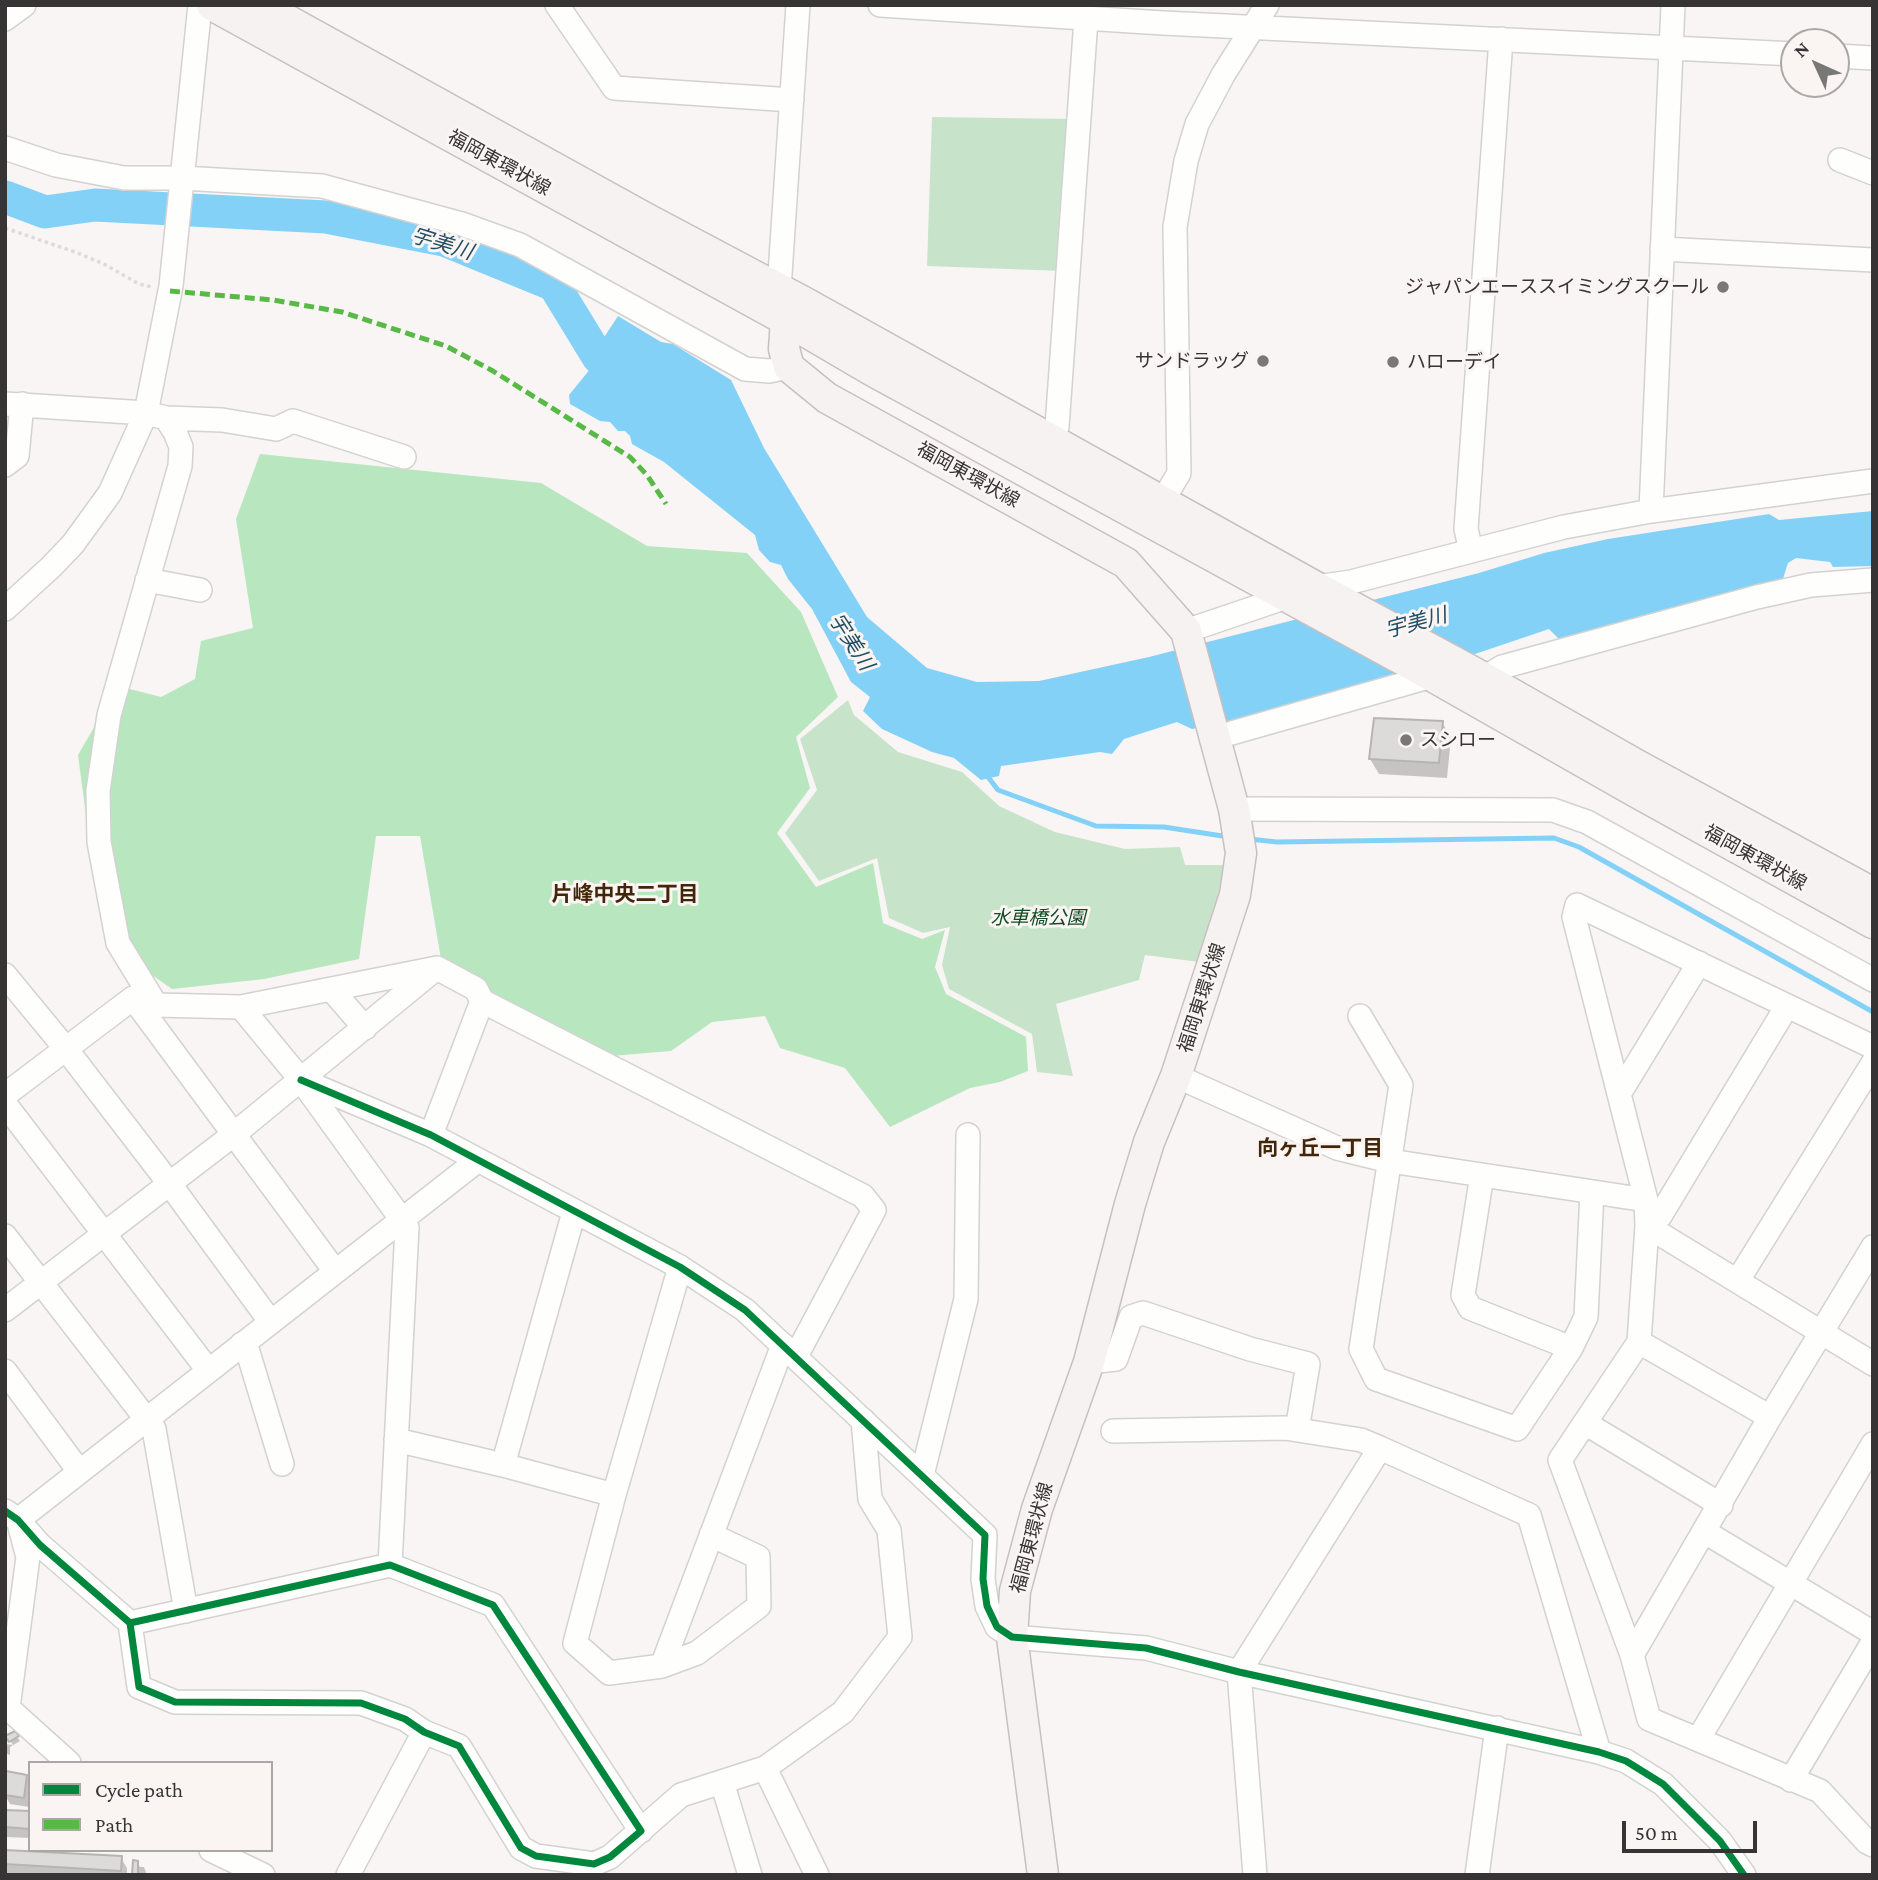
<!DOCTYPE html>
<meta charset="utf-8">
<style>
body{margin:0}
#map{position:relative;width:1878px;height:1880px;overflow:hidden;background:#f8f5f4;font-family:"Crimson Pro",serif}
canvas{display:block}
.frame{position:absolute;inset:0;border:7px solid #363434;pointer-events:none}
.legend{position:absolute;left:28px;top:1761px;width:245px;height:91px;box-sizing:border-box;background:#faf4f2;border:2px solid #aca7a6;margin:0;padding:9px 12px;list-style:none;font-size:21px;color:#363434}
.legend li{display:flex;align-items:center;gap:14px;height:35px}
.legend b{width:35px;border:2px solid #aca7a6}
.north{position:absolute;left:1780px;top:28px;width:70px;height:70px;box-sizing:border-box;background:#faf4f2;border:2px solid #aca7a6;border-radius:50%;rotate:315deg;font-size:19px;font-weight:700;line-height:28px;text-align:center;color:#363434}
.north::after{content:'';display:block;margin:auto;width:24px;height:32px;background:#7a7877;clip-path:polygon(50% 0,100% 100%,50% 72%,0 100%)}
.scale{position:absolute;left:1622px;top:1821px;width:135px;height:32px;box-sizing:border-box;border:4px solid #363434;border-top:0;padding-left:9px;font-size:21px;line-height:24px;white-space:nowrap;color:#363434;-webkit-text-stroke:5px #faf4f2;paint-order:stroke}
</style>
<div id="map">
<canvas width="1878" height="1880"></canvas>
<div class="frame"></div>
<ul class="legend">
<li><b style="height:9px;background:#00873e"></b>Cycle path</li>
<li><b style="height:9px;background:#58b947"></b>Path</li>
</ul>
<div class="north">N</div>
<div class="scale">50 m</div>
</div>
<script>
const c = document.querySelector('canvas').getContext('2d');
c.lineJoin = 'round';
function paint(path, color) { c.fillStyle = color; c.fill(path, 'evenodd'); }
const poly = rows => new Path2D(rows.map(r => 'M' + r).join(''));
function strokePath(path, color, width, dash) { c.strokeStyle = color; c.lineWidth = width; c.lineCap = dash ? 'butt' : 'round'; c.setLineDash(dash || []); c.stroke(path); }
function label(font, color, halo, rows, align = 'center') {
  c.font = font + ' "Crimson Pro","Noto Sans JP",serif'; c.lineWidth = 6; c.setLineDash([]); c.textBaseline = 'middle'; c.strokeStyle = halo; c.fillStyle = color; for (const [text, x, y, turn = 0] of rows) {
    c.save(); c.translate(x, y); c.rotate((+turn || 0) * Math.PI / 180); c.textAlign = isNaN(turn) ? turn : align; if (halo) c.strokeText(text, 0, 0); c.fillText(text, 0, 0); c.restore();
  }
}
const green = poly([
 [932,117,1071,119,1063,271,927,266],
 [848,700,854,715,898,752,962,772,999,806,1055,832,1125,849,1180,847,1185,865,1224,865,1223,900,1207,963,1145,955,1139,980,1056,1004,1073,1076,1037,1072,1032,1034,949,989,942,965,950,927,923,933,889,918,877,858,819,881,785,833,817,790,800,739]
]);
const forest = poly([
 [260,454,541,483,647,546,747,553,801,612,838,697,796,737,810,788,777,833,816,887,873,863,883,923,922,939,945,930,935,967,946,994,1026,1037,1028,1071,1000,1082,970,1088,890,1127,845,1068,780,1048,765,1016,712,1022,671,1051,611,1056,442,965,420,836,376,836,359,959,264,979,172,989,111,946,92,861,78,755,118,686,161,697,195,679,201,641,253,628,236,519]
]);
const water = poly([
 [618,316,661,342,673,344,731,380,764,448,867,617,927,668,977,682,1039,681,1149,657,1286,622,1479,573,1544,553,1608,539,1769,514,1779,520,1873,511,1873,566,1833,567,1830,562,1796,558,1788,563,1782,582,1559,639,1549,629,1392,682,1227,723,1192,729,1177,722,1124,739,1112,754,1100,752,1001,766,999,776,981,780,954,758,932,752,882,729,863,711,870,697,851,682,812,609,788,579,781,565,770,562,759,550,755,535,664,462,632,444,630,436,625,431,618,431,610,422,600,421,570,404,569,395,591,368,592,361,601,342]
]);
const shadow = poly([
 [1442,722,1451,738,1447,778,1379,774,1370,759],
 [14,1733,20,1741,10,1747,10,1755,7,1754,7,1773,26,1776,30,1782,29,1807,10,1804,5,1795,5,1744,13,1745,8,1737],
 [5,1812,30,1813,30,1838,6,1837],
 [5,1852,121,1858,127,1868,127,1875,5,1874],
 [137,1862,140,1867,144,1867,147,1875,134,1875]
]);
const stream = poly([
 [985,773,998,790,1096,826,1164,827,1229,837],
 [1249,839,1277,842,1554,838,1579,847,1873,1012]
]);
const river = poly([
 [5,197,45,212,95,205,326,217,444,240,554,285,598,357,628,383]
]);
const building = poly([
 [1374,718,1443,721,1439,763,1369,759,1374,718],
 [15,1731,19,1736,9,1742,5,1736,15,1731],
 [6,1771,27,1775,24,1798,5,1795,6,1771],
 [5,1810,30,1811,30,1829,5,1827,5,1810],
 [5,1850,122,1856,121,1871,5,1864,5,1850],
 [133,1860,138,1861,138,1875,132,1875,133,1860]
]);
const path = poly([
 [5,228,75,252,104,264,139,284,152,287]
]);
const minor = poly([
 [557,5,614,88,792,100],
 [880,5,1163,23,1794,54],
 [5,19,24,5],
 [1836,56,1873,58],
 [5,148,56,165,124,178,182,178,322,186,462,224,520,245,745,369,769,371,789,367],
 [1840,160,1873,173],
 [1662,249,1873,260],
 [779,289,798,5],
 [5,404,146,413,166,418,175,432,181,447,180,466,109,715,98,791,99,842,118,943,156,1005],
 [166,418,222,420,276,429,293,421,404,457],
 [1051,440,1057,427,1086,19],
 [5,465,17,456,22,404],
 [1162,502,1179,473,1175,227,1186,161,1197,124,1223,75,1267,5],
 [1651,511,1673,5],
 [1471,551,1466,529,1501,39],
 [147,580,200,590],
 [5,609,51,567,73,544,110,493,146,413,171,286,200,5],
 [1186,631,1316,587,1351,582,1564,527,1651,511,1873,481],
 [1484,678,1502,667,1757,597,1811,585,1873,580],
 [1214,738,1432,676],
 [1234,809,1553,810,1587,822,1873,980],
 [5,975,66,1049,169,1183,270,1321],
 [331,989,365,1028],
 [133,998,335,1271],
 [241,1007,301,1080,407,1227,390,1565],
 [1360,1016,1401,1085,1361,1349,1376,1379,1517,1429,1571,1348,1586,1317,1592,1192],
 [1873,1047,1577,905,1574,917,1646,1200,1647,1226,1639,1342,1560,1460,1632,1655,1649,1719,1820,1791,1867,1842,1873,1845],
 [1176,1076,1337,1148,1390,1161,1646,1200],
 [301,1080,431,1135,680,1267,745,1310,985,1535,983,1579,987,1606,997,1627,1012,1637,1146,1648,1239,1672,1599,1752,1626,1761,1663,1784,1720,1841,1744,1875],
 [1619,1094,1699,963],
 [5,1095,133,998,156,1005,241,1007,437,968,476,989,482,1001,863,1196,874,1210,796,1356],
 [5,1104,208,1370],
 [431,1135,482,1001],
 [1482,1175,1463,1295,1470,1308,1571,1348],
 [1647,1226,1873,1364],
 [1647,1226,1660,1216,1787,1006],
 [5,1236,154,1429,186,1611],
 [680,1267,614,1495,575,1643,609,1673,662,1666,783,1345],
 [1738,1280,1873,1063],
 [5,1310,233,1135,434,970],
 [1639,1342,1770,1417],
 [242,1344,248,1352,282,1464],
 [1089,1362,1116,1359,1131,1317,1143,1313,1250,1349,1308,1364,1297,1430],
 [5,1371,79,1471],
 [1585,1423,1721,1505],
 [1113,1431,1285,1428,1361,1440,1380,1448],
 [396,1440,503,1465,614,1495],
 [503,1465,574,1212],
 [922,1475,966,1299,968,1135],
 [5,1511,18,1520,40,1545,130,1623,139,1687,175,1702,361,1703,405,1719,424,1732,459,1746,521,1848,536,1856,594,1864,610,1857,681,1795,765,1768,843,1712,900,1637,889,1530,870,1499,863,1420],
 [18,1520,477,1161],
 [1705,1532,1873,1633],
 [130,1623,390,1565,493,1605,641,1831],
 [1632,1655,1770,1417,1873,1247],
 [662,1666,697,1653,759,1606,758,1557,711,1535],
 [8,1708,28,1557,20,1527],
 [8,1708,69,1763],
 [1699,1738,1873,1444],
 [765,1768,817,1875],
 [1791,1780,1873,1642],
 [722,1782,750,1875],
 [211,1850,263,1875],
 [348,1875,424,1732],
 [1255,1875,1239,1672,1380,1448,1529,1515,1599,1752],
 [1477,1875,1497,1728]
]);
const major = poly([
 [212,5,786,320,873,371,1418,668,1636,792,1873,923],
 [260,5,647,219,802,301,1316,587,1484,678,1637,765,1873,893],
 [779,289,786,320,784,349,789,367,827,398,1126,563,1186,631,1234,809,1241,853,1235,895,1176,1076,1149,1142,1130,1204,1089,1362,1037,1509,1015,1591,1012,1637,1043,1875]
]);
const quiet = poly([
 [170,291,273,300,342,312,446,346,493,371,630,457,647,475,666,504]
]);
const cycleway = poly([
 [301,1080,431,1135,680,1267,745,1310,985,1535,983,1579,987,1606,997,1627,1012,1637,1146,1648,1239,1672,1599,1752,1626,1761,1663,1784,1720,1841,1744,1875],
 [5,1511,18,1520,40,1545,130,1623,139,1687,175,1702,361,1703,405,1719,424,1732,459,1746,521,1848,536,1856,594,1864,610,1857,641,1831,493,1605,390,1565,130,1623]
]);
const markers = [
 [1723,287,7,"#7a7877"],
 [1263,361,7,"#7a7877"],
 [1393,362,7,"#7a7877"],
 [1406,740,7,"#7a7877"]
];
const streetNames = [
 ["福岡東環状線",499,163,29],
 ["福岡東環状線",968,475,29],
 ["福岡東環状線",1755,858,29],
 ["福岡東環状線",1202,998,-72],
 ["福岡東環状線",1032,1538,-75]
];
const poiNames = [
 ["ジャパンエーススイミングスクール",1709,287],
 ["サンドラッグ",1249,361],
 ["ハローデイ",1407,362,"left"],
 ["スシロー",1420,740,"left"]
];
const parkNames = [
 ["水車橋公園",1038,918]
];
const waterNames = [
 ["宇美川",442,244,17],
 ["宇美川",1416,623,-15],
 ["宇美川",851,642,57]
];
const neighbourhoodNames = [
 ["片峰中央二丁目",625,895],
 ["向ヶ丘一丁目",1320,1149]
];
paint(green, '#c7e4ca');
paint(forest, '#b8e6bf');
paint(water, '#84d1f7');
paint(shadow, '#0003');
strokePath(stream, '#84d1f7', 5);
strokePath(river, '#84d1f7', 33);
paint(building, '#dddbda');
strokePath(building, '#b6b4b3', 2);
strokePath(minor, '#d3d2d1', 26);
strokePath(major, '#c8c0be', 33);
strokePath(path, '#dcdbda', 3.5, [3.5, 3.5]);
strokePath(minor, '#fefefd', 23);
strokePath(major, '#f6f2f1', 30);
strokePath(quiet, '#58b947', 5, [10, 5]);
strokePath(cycleway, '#00873e', 7);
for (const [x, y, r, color] of markers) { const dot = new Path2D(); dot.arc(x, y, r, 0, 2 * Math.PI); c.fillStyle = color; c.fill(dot); strokePath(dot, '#faf4f2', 2.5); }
label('19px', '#363434', '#faf4f2', streetNames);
label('19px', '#363434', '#faf4f2', poiNames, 'right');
label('italic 19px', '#0f4d22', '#faf4f2', parkNames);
label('italic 21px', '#214e65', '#faf4f2', waterNames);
label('bold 21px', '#422608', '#faf4f2', neighbourhoodNames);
</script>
